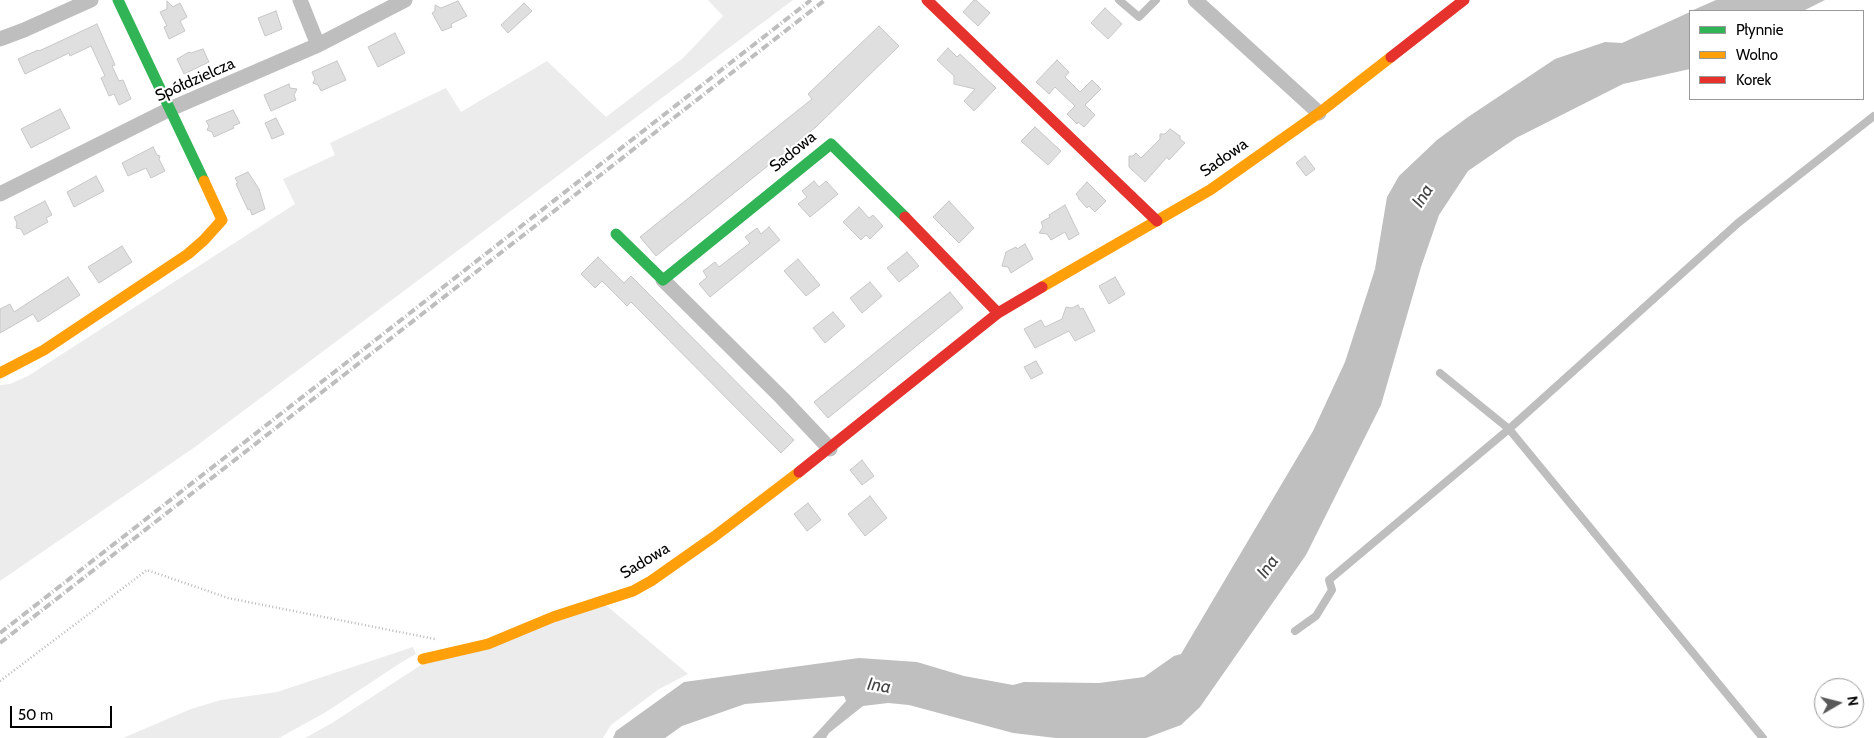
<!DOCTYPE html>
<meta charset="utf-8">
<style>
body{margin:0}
#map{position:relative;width:1874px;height:738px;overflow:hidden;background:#fff;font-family:Cabin,sans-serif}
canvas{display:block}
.legend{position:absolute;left:1689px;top:10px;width:175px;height:90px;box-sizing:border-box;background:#fff;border:1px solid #999;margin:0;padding:6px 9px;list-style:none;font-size:15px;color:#000}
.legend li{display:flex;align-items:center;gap:10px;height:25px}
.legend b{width:25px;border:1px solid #999}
.north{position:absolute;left:1814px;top:678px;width:50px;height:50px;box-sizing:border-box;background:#fff;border:1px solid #999;border-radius:50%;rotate:82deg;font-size:14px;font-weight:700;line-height:20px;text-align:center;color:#000}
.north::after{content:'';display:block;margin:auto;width:18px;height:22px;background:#595959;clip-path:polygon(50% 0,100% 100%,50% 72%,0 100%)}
.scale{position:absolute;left:10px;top:706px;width:102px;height:22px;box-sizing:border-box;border:2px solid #000;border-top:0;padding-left:6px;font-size:15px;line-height:18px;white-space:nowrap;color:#000;-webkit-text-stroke:4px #fff;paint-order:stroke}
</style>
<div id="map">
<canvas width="1874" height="738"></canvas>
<ul class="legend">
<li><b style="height:6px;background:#30b455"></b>Płynnie</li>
<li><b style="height:6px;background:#ff9f0a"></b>Wolno</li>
<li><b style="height:6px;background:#e5322d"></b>Korek</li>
</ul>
<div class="north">N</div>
<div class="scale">50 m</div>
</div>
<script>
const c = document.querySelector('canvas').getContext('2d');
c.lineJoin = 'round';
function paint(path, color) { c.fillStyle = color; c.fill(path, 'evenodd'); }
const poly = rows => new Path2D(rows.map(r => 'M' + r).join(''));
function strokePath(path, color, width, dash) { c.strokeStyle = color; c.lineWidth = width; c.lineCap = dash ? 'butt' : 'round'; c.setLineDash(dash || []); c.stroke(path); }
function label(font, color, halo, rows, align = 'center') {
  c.font = font + ' Cabin,sans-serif'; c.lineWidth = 4.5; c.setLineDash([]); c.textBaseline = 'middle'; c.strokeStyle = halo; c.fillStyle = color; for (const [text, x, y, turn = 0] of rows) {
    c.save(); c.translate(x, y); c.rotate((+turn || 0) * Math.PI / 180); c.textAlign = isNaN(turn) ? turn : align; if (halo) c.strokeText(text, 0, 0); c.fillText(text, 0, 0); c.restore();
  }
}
const green = poly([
 [708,0,793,0,195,447,0,581,0,385,10,384,28,376,295,204,283,179,335,155,330,143,446,88,461,112,547,61,606,117,683,58,723,16],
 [601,601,688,674,659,689,611,725,603,738,305,738,332,723,421,665],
 [413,647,416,654,402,662,326,712,279,738,123,738,191,709,221,700,277,692]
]);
const water = poly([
 [1716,0,1825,0,1803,11,1691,11],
 [1690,12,1690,69,1623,84,1516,138,1468,171,1439,215,1421,267,1381,405,1306,555,1200,707,1181,725,1146,738,1056,738,1013,733,909,705,888,703,863,706,829,733,826,738,812,738,846,701,844,696,745,704,682,726,665,738,613,738,616,731,684,682,859,658,917,662,964,676,1013,685,1024,682,1099,683,1144,677,1174,656,1181,654,1313,431,1345,362,1375,269,1387,197,1399,176,1437,140,1468,117,1555,59,1605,42,1622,43]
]);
const building = poly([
 [974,0,976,0,990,13,978,26,963,12,974,0],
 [167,1,173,7,180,3,187,17,180,21,185,31,169,39,164,27,167,26,160,12,167,9,167,1],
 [458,1,467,16,451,24,452,27,442,31,432,13,435,11,435,5,441,8,458,1],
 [524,3,532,11,508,33,501,25,524,3],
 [1105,8,1122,24,1108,39,1091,23,1105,8],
 [276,11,282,29,265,36,258,18,276,11],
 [97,24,115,65,112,66,119,81,123,80,131,99,119,105,114,94,109,96,101,78,105,76,91,46,70,56,69,53,25,74,18,59,38,50,39,51,97,24],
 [879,26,899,46,816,127,656,256,640,237,812,99,808,94,879,26],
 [395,33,405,53,378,67,368,47,395,33],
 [948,48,957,57,960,54,996,88,974,111,964,101,975,89,954,84,954,76,937,60,948,48],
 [203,49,209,62,184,74,177,59,189,52,191,53,203,49],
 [1057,60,1069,72,1065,77,1080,92,1092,80,1101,89,1085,105,1095,115,1084,127,1078,122,1077,124,1067,114,1075,106,1055,87,1049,94,1036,82,1057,60],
 [337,61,346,80,321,91,318,85,313,83,315,79,312,72,337,61],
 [289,84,290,88,297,89,294,95,296,100,271,111,264,95,289,84],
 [60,109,70,128,31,148,21,129,60,109],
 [233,110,240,123,233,126,234,128,214,137,212,132,207,130,209,126,206,121,233,110],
 [276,118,284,134,272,139,265,123,276,118],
 [1035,127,1061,151,1048,165,1021,141,1035,127],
 [1170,129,1180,136,1180,139,1185,143,1169,160,1167,157,1145,182,1129,167,1129,156,1133,156,1136,153,1141,158,1160,139,1160,134,1165,134,1170,129],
 [153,147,157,155,160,156,159,159,165,171,151,178,146,168,128,176,122,163,153,147],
 [1305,156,1315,169,1306,176,1296,163,1305,156],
 [248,172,259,189,265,209,252,215,250,209,248,210,236,184,238,183,235,178,248,172],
 [96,176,104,191,74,207,67,192,96,176],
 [814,181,819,187,826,181,838,194,810,217,798,204,807,197,802,191,814,181],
 [1087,182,1106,201,1095,212,1089,206,1087,208,1078,198,1079,198,1076,194,1087,182],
 [45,201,52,215,46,218,48,222,24,235,21,229,16,228,17,223,14,217,45,201],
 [949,201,974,228,959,243,933,217,949,201],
 [1065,205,1079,234,1069,240,1065,232,1051,240,1047,234,1039,233,1043,227,1041,222,1050,217,1049,215,1065,205],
 [859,207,869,218,873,215,883,226,870,239,866,235,861,240,843,222,859,207],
 [769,227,780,240,710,297,699,284,707,277,703,271,715,262,719,267,750,243,745,237,757,228,761,234,769,227],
 [1025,244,1033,259,1011,273,1008,267,1002,266,1006,252,1016,247,1017,249,1025,244],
 [122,246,132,262,99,283,88,267,122,246],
 [907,252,919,266,899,282,887,268,907,252],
 [598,257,624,283,631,276,794,440,781,453,631,302,627,306,602,281,595,288,581,274,598,257],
 [798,259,820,285,806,296,784,271,798,259],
 [68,277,80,295,38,322,33,314,0,333,0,309,10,304,14,312,68,277],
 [1115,277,1125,294,1109,304,1099,286,1115,277],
 [870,282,882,296,862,313,850,298,870,282],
 [950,292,963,308,828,418,814,402,950,292],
 [1078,305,1080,309,1083,308,1095,331,1075,341,1069,331,1035,348,1024,329,1041,320,1045,327,1062,319,1066,307,1072,308,1078,305],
 [833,312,845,326,825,343,813,328,833,312],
 [1036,361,1043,373,1031,379,1024,367,1036,361],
 [862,460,874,476,862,485,850,470,862,460],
 [870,496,887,518,865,536,848,514,870,496],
 [808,503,821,520,807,531,794,514,808,503]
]);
const path = poly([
 [0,681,147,570,228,598,435,639]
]);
const lane = poly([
 [1119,0,1139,17,1156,0],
 [1440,373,1509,429,1763,738],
 [1295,631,1316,616,1332,590,1329,580,1509,429,1738,223,1874,116]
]);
const street = poly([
 [300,0,318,45],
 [1195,0,1319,113],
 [0,39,24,30,91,0],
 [0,194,170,109,318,45,405,0],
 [663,280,782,398,830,449]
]);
const fast = poly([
 [118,0,204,181],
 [616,234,663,280,831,144,905,217]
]);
const slow = poly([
 [1042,287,1210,190,1319,113,1391,57],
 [0,373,44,350,188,254,204,240,222,220,204,181],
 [423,659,488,644,553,617,633,591,651,581,715,536,799,472]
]);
const jam = poly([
 [927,0,1157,221],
 [1391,57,1464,0],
 [905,217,998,313],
 [799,472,998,313,1042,287]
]);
const rail = poly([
 [0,633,811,0],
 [0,643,825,0]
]);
const streetNames = [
 ["Spółdzielcza",195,80,-24],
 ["Sadowa",793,152,-39],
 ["Sadowa",1224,158,-35],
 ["Sadowa",645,561,-31]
];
const waterNames = [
 ["Ina",1423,196,-58],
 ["Ina",1268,567,-54],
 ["Ina",879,686,9]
];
paint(green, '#ececec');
paint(water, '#bfbfbf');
paint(building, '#dfdfdf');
strokePath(building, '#c7c7c7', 1);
strokePath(path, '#b9b9b9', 2.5, [1, 2.5]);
strokePath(lane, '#bebebe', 8);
strokePath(street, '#bebebe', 15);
strokePath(fast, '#30b455', 11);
strokePath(slow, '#ff9f0a', 11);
strokePath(jam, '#e5322d', 11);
strokePath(rail, '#bebebe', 4, [8, 2.5, 1, 2.5]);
label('16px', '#000', '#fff', streetNames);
label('italic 18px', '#444', '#fff', waterNames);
</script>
